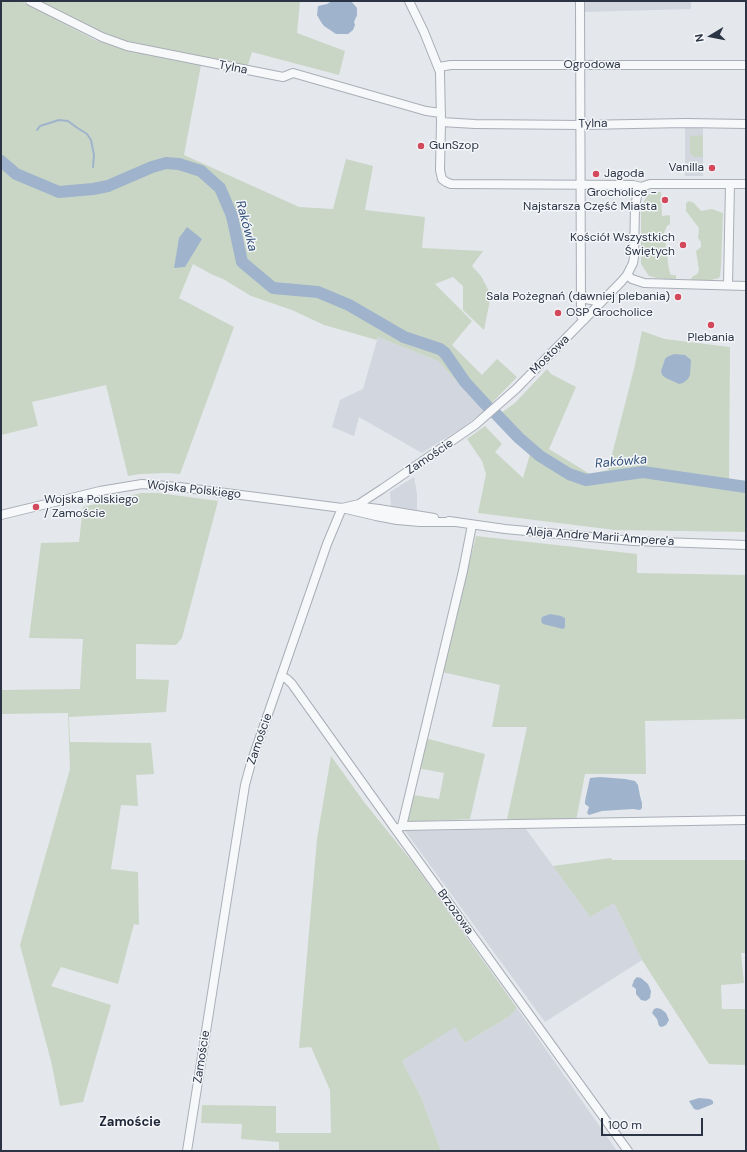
<!DOCTYPE html>
<meta charset="utf-8">
<style>
body{margin:0}
#map{position:relative;width:747px;height:1152px;overflow:hidden;background:#e4e7ec;font-family:"DM Sans",sans-serif}
canvas{display:block}
.frame{position:absolute;inset:0;border:2px solid #2b3445;pointer-events:none}
.north{position:absolute;left:691px;top:16px;width:40px;height:40px;-webkit-text-stroke:3px #f4f6f9;paint-order:stroke;rotate:260deg;font-size:11px;font-weight:700;line-height:16px;text-align:center;color:#2b3445}
.north::after{content:'';display:block;margin:auto;width:14px;height:18px;background:#2b3445;clip-path:polygon(50% 0,100% 100%,50% 72%,0 100%)}
.scale{position:absolute;left:601px;top:1118px;width:102px;height:18px;box-sizing:border-box;border:2px solid #2b3445;border-top:0;padding-left:5px;font-size:12px;line-height:14px;white-space:nowrap;color:#2b3445;-webkit-text-stroke:3px #f4f6f9;paint-order:stroke}
</style>
<div id="map">
<canvas width="747" height="1152"></canvas>
<div class="frame"></div>
<div class="north">N</div>
<div class="scale">100 m</div>
</div>
<script>
const c = document.querySelector('canvas').getContext('2d');
c.lineJoin = 'round';
function paint(path, color) { c.fillStyle = color; c.fill(path, 'evenodd'); }
const poly = rows => new Path2D(rows.map(r => 'M' + r).join(''));
function strokePath(path, color, width, dash) { c.strokeStyle = color; c.lineWidth = width; c.lineCap = dash ? 'butt' : 'round'; c.setLineDash(dash || []); c.stroke(path); }
function label(font, color, halo, rows, align = 'center') {
  c.font = font + ' "DM Sans",sans-serif'; c.lineWidth = 3; c.setLineDash([]); c.textBaseline = 'middle'; c.strokeStyle = halo; c.fillStyle = color; for (const [text, x, y, turn = 0] of rows) {
    c.save(); c.translate(x, y); c.rotate((+turn || 0) * Math.PI / 180); c.textAlign = isNaN(turn) ? turn : align; if (halo) c.strokeText(text, 0, 0); c.fillText(text, 0, 0); c.restore();
  }
}
const built = poly([
 [583,1,691,1,691,9,583,12],
 [685,127,703,127,703,176,685,176],
 [378,337,438,361,484,411,462,428,422,453,359,417,354,436,332,427,340,400,363,389],
 [414,477,417,494,417,510,391,506,390,492],
 [526,829,590,917,614,903,642,960,545,1022,405,831],
 [517,1008,617,1151,441,1151,421,1097,402,1061,455,1026,465,1043,510,1016]
]);
const green = poly([
 [1,1,21,1,95,40,123,49,201,65,184,155,299,207,333,209,346,159,373,166,365,210,425,217,422,248,483,251,472,266,481,276,491,295,484,330,463,310,463,286,453,277,435,284,472,321,452,345,482,375,497,359,517,377,484,411,438,361,378,337,377,340,324,325,292,310,251,296,223,279,211,274,193,264,179,298,234,327,180,474,169,473,140,474,128,476,106,385,32,402,38,426,1,435],
 [35,1,300,1,297,33,345,51,339,75,252,52,247,68,118,40],
 [703,135,703,157,694,157,691,154,690,152,690,136],
 [654,192,661,192,662,216,670,215,670,224,667,226,664,233,669,270,671,275,676,275,676,278,674,280,657,278,649,276,641,264,641,209,643,203,648,195],
 [689,201,694,203,701,211,712,209,723,213,721,267,720,276,719,278,707,281,693,281,691,279,692,277,697,274,699,270,696,251,701,247,701,242,698,238,699,228,686,211,686,203],
 [642,331,665,339,730,347,729,479,746,481,746,532,615,530,478,513,486,474,482,461,467,439,485,426,502,444,495,452,523,478,533,444,501,413,515,403,547,369,551,374,576,387,549,449,590,474,608,470,634,369],
 [141,493,159,493,218,501,182,638,176,645,136,644,136,679,169,680,166,712,69,717,70,742,151,743,154,774,136,775,138,806,121,805,111,869,138,872,139,925,134,924,118,984,61,967,51,986,111,1005,83,1102,60,1106,51,1061,20,945,70,769,68,713,1,714,1,690,80,689,83,639,29,638,41,543,79,542,83,507],
 [476,536,637,554,637,573,746,575,746,719,645,721,646,774,585,774,576,821,507,819,527,727,492,727,500,685,442,672],
 [425,738,485,754,470,819,408,822,413,795,439,799,444,773,417,768],
 [331,756,364,802,414,864,517,1008,510,1016,465,1043,455,1027,402,1061,421,1097,441,1151,279,1151,279,1142,241,1139,242,1124,201,1123,202,1105,276,1106,276,1133,331,1133,330,1090,311,1047,299,1048,317,839],
 [611,858,612,860,746,860,746,953,741,953,744,983,721,985,722,1009,746,1009,746,1065,709,1064,642,960,614,903,590,917,553,866]
]);
const water = poly([
 [332,1,351,1,357,8,357,15,354,22,355,25,353,30,348,34,336,34,324,26,321,22,317,15,318,6,327,4],
 [187,227,202,239,185,267,174,268,179,238],
 [674,354,685,355,691,360,690,375,688,379,683,383,679,384,666,378,662,375,661,371,665,359,667,357],
 [550,614,561,616,565,618,565,627,563,629,543,624,541,621,542,617],
 [600,777,625,779,635,781,638,785,640,796,642,803,642,808,640,810,633,809,602,811,589,815,587,813,589,807,585,804,585,801,590,778],
 [637,977,641,978,648,984,651,991,650,998,646,1001,641,1000,636,994,636,989,632,986,634,980],
 [657,1008,661,1009,666,1013,669,1020,666,1025,662,1027,659,1026,657,1019,652,1013,654,1009],
 [699,1098,710,1099,713,1101,713,1104,698,1110,694,1109,689,1101]
]);
const stream = poly([
 [37,130,40,126,59,120,68,121,76,127,87,134,91,140,94,155,93,167]
]);
const river = poly([
 [1,161,16,174,59,192,93,189,108,186,152,167,166,163,179,164,201,171,220,188,232,216,242,262,273,288,318,292,349,305,404,337,440,349,445,353,465,382,488,407],
 [496,414,519,438,540,456,569,474,586,480,643,472,746,487]
]);
const minor = poly([
 [30,1,102,37,127,46,283,77,293,73,426,111,441,113],
 [409,1,424,32,440,72,441,122,440,170,442,179,446,182,451,184,633,185,641,187],
 [580,1,581,316,584,320],
 [439,67,451,65,746,65],
 [441,122,475,124,581,125,686,123,746,124],
 [627,275,632,279,644,283,746,286],
 [728,285,730,184],
 [581,294,586,299,601,302],
 [354,507,363,507,379,509,434,518],
 [342,508,359,504,382,489,475,425,516,389,621,282,627,275,633,263,634,257,635,206,638,192,641,187,650,184,746,184],
 [1,515,100,491,142,484,179,487,342,508,376,516,397,520,420,522,454,522],
 [449,521,505,529,633,541,746,545],
 [281,676,287,679,292,684,396,830,628,1151],
 [402,826,463,571,472,525],
 [396,830,402,826,746,820],
 [187,1151,245,785,251,763,327,544,342,508]
]);
const markers = [
 [421,146,4,"#d1495b"],
 [712,168,4,"#d1495b"],
 [596,174,4,"#d1495b"],
 [665,200,4,"#d1495b"],
 [683,245,4,"#d1495b"],
 [678,297,4,"#d1495b"],
 [558,313,4,"#d1495b"],
 [711,325,4,"#d1495b"],
 [36,507,4,"#d1495b"]
];
const streetNames = [
 ["Ogrodowa",592,65],
 ["Tylna",233,68,11],
 ["Tylna",593,124,-1],
 ["Mostowa",550,355,-45],
 ["Zamoście",430,457,-34],
 ["Wojska Polskiego",194,490,6],
 ["Aleja Andre Marii Ampere'a",600,537,4],
 ["Zamoście",260,739,-71],
 ["Brzozowa",455,912,54],
 ["Zamoście",202,1057,-81]
];
const poiNames = [
 ["GunSzop",429,146],
 ["Vanilla",704,168,"right"],
 ["Jagoda",604,174],
 ["Grocholice -",657,193,"right"],
 ["Najstarsza Część Miasta",657,207,"right"],
 ["Kościół Wszystkich",675,238,"right"],
 ["Świętych",675,252,"right"],
 ["Sala Pożegnań (dawniej plebania)",670,297,"right"],
 ["OSP Grocholice",566,313],
 ["Plebania",711,338,"center"],
 ["Wojska Polskiego",44,500],
 ["/ Zamoście",44,514]
];
const waterNames = [
 ["Rakówka",246,226,75],
 ["Rakówka",621,462,-5]
];
const neighbourhoodNames = [
 ["Zamoście",130,1123]
];
paint(built, '#d2d6de');
paint(green, '#c9d6c5');
paint(water, '#9fb4cc');
strokePath(stream, '#9fb4cc', 2);
strokePath(river, '#9fb4cc', 12);
strokePath(minor, '#a9aeb7', 10);
strokePath(minor, '#f7f8fa', 8);
for (const [x, y, r, color] of markers) { const dot = new Path2D(); dot.arc(x, y, r, 0, 2 * Math.PI); c.fillStyle = color; c.fill(dot); strokePath(dot, '#f4f6f9', 1.5); }
label('12px', '#2b3445', '#f4f6f9', streetNames);
label('12px', '#2b3445', '#f4f6f9', poiNames, 'left');
label('italic 13px', '#34527a', '#f4f6f9', waterNames);
label('bold 13px', '#1d2536', '#f4f6f9', neighbourhoodNames);
</script>
